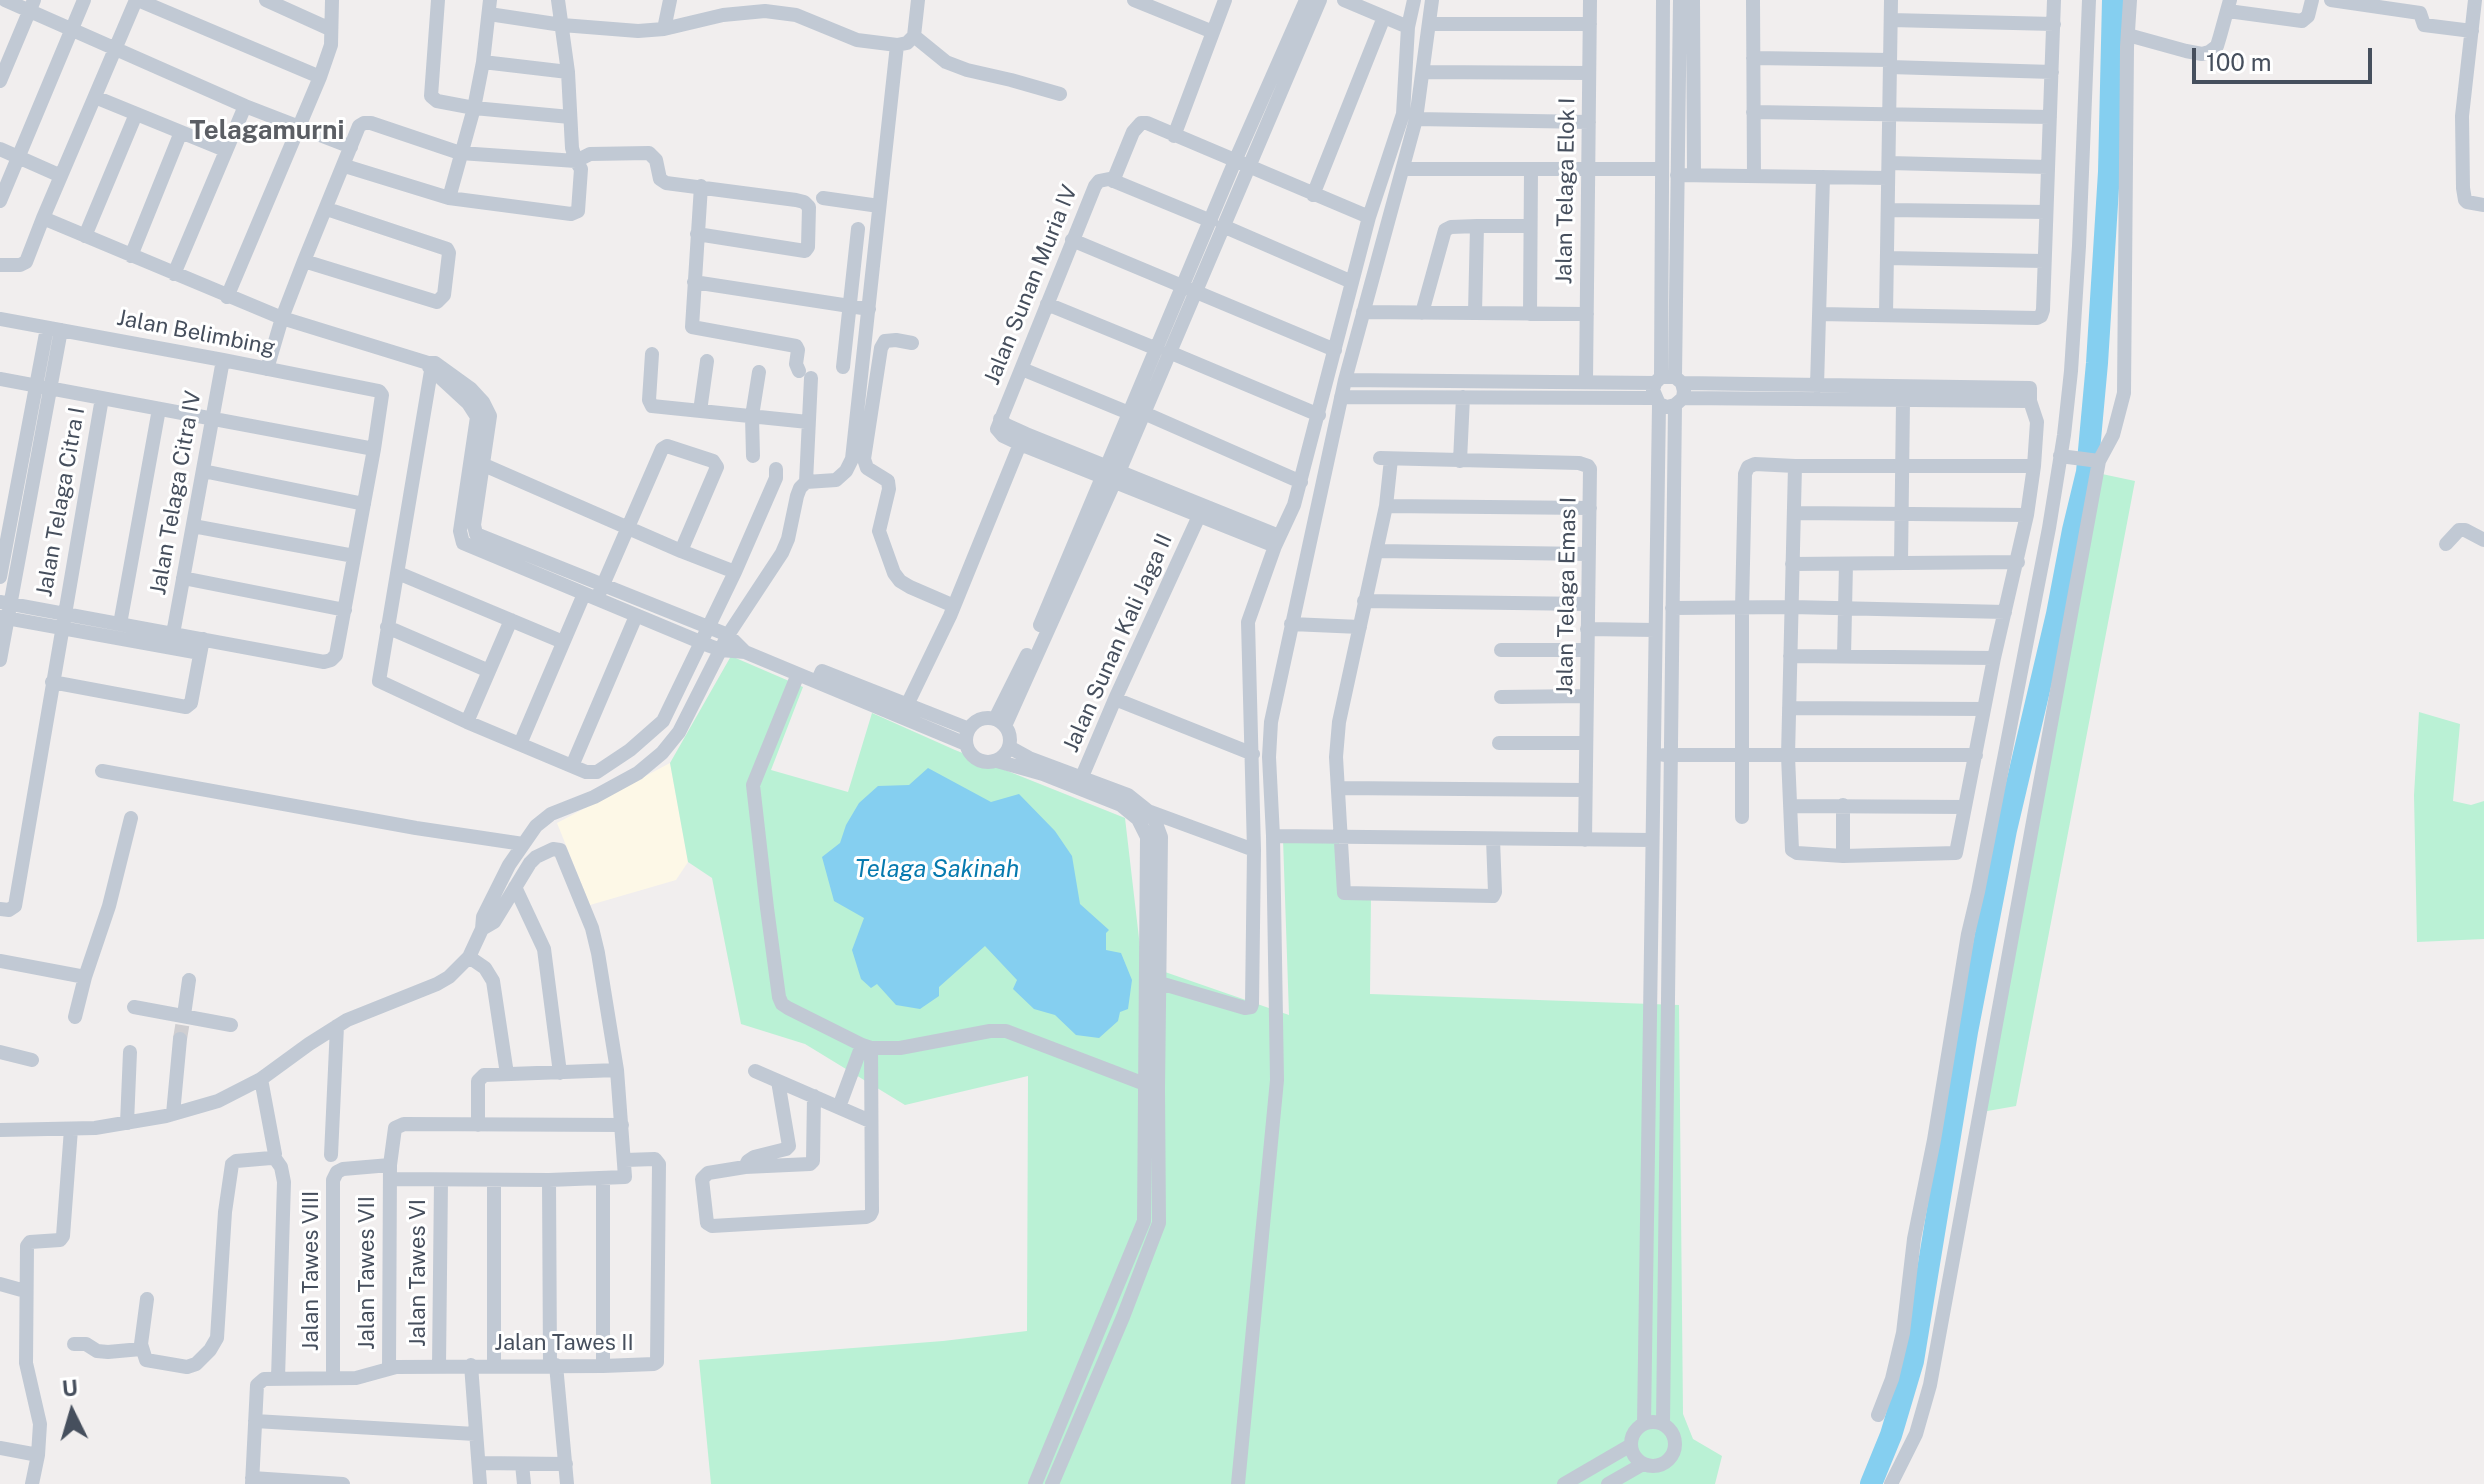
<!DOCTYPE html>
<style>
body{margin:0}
#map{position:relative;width:2484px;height:1484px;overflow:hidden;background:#f1eeee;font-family:"Public Sans",sans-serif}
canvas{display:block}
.north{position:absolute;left:32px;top:1372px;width:80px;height:80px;-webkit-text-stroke:6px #fff;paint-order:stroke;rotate:355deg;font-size:22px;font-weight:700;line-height:32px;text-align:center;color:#464f5d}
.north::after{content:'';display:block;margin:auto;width:28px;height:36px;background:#464f5d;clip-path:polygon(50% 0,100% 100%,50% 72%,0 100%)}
.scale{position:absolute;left:2192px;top:48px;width:180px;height:36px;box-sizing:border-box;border:4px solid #464f5d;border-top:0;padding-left:10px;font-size:24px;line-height:28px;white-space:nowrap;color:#464f5d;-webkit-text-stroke:6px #fff;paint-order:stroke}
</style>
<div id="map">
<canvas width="2484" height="1484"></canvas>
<div class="north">U</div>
<div class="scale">100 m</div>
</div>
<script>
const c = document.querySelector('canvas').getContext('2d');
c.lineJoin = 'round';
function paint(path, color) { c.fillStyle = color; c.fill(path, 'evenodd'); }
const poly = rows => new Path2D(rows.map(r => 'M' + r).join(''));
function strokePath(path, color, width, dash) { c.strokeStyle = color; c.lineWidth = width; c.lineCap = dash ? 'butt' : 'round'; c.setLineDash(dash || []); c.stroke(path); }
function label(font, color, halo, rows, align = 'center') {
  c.font = font + ' "Public Sans",sans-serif'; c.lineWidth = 6; c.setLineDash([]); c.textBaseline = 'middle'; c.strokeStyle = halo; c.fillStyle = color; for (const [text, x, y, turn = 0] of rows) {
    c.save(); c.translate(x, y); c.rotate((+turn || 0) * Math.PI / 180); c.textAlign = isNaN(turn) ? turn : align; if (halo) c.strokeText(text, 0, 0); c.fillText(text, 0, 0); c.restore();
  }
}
const commercial = poly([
 [670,763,688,862,676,880,590,905,557,823]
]);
const green = poly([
 [2102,474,2135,481,2016,1106,1976,1113],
 [731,656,803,687,771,770,848,792,872,713,955,750,1125,818,1142,964,1289,1015,1283,839,1339,842,1339,897,1371,898,1370,994,1679,1005,1683,1414,1693,1439,1722,1456,1715,1484,711,1484,699,1360,943,1341,1027,1331,1028,1076,905,1105,805,1044,741,1024,712,878,688,862,670,763],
 [2419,712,2460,724,2453,801,2471,805,2484,801,2484,939,2417,942,2414,795]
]);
const water = poly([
 [928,768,991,802,1019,794,1055,831,1072,856,1080,904,1109,930,1106,933,1106,950,1121,953,1132,980,1128,1009,1120,1012,1118,1021,1099,1038,1076,1035,1055,1015,1034,1009,1013,989,1017,980,985,946,939,987,939,996,920,1009,896,1005,877,984,871,988,861,979,852,950,864,918,834,901,822,857,840,843,846,825,859,803,878,786,909,785]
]);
const river = poly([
 [1871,1484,1891,1435,1913,1361,1967,1032,2006,830,2057,614,2073,530,2087,472,2097,363,2109,172,2113,0]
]);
const streetTunnel = poly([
 [180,1039,184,1015]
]);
const street = poly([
 [5,0,245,106,351,147],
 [138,0,320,77],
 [266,0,330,29],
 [438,0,431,96,437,101,474,108,570,117],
 [558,0,568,72,572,148,576,161,590,154,649,153,656,160,660,179,666,183,796,200,804,202,809,207,808,247,805,251,697,234],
 [1134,0,1213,32],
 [1693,0,1694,175],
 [1753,0,1754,176],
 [2331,0,2420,13,2424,25,2472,31],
 [2475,0,2462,116,2463,188,2465,200,2467,202,2484,205],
 [2228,11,2302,21,2308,16,2312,0],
 [489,14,562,25,638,31,664,29,723,15,765,11,796,15,857,40,897,45],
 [1891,20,2054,24],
 [1429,24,1590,24],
 [1408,27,1414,0],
 [664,29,670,0],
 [2128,35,2186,51,2202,54,2209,52,2217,46,2220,36,2230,0],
 [914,36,946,62,967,70,1011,80,1060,94],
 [1753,58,1890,60],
 [483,62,568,72],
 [1890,67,2052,72],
 [1423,72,1589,73],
 [0,81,34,0],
 [95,97,225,150],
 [1753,112,2050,117],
 [1416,119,1589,122],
 [1174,136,1225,0],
 [0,149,61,176],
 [1889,163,2048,167],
 [1403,169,1662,169],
 [1677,175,1888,178],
 [1113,181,1133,132,1141,123,1147,123,1369,217],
 [701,186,692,327,796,346,798,350,796,364,799,371],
 [1313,195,1384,17],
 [449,198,474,108,483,62,490,0],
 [823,198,879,206],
 [0,201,84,0],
 [1888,210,2046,212],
 [43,218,282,318,428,363,435,363,471,389,483,402,490,416,474,525,476,534,728,635,745,652],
 [1211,221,1109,179,1099,181,1095,186,997,429,1003,436,1020,444,1275,546],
 [1223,226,1352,282],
 [85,236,136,114],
 [1072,240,1335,350],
 [131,256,181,132],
 [1887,258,2044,261],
 [304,261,437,302,444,295,449,253,447,249,327,209],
 [0,265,20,265,26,262,43,218,136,0],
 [174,274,245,106],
 [694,282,869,309],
 [227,297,320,77,331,45,332,0],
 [1047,304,1157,349],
 [1363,312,1587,314],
 [1422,313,1445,230,1451,227,1477,226,1530,226],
 [1475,313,1477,226],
 [1530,314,1531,169],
 [1819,314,2037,318,2041,316,2043,310,2054,0],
 [1886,315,1891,0],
 [0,319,223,360,379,391,382,395,374,449,336,655,331,660,324,662,0,602],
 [912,343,896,340,885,341,881,348,864,459,867,468,888,481,889,489,879,531,894,573,900,581,910,587,954,606],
 [1169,352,1319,415],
 [652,354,649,400,652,406,808,422],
 [435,363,431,371,379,681,467,722,586,772,597,772,630,750,663,721,735,572,776,478,776,469],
 [429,367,468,403,477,417,460,531,463,543,710,646,721,650,745,652,966,744],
 [843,367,858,229],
 [267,369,282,318,304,261,359,126,364,123,371,123,460,153,576,161,581,169,578,211,571,214,449,198,345,166],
 [1022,369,1129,413],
 [1661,377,1675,377,1682,383,1684,391,1683,398,1675,405,1667,407,1659,404,1653,390,1655,383,1661,377,1663,0],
 [1675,377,1680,0],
 [0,379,374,449],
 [1345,380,1655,383],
 [1586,382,1590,0],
 [1682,383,2030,388,2030,401,2037,422,2034,466,2027,515,1994,658,1956,853,1843,856,1797,853,1792,850,1788,756,1795,466],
 [1817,386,1823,177],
 [1341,397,1654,398],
 [1683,398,2030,401],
 [700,411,707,361],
 [1144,413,1301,482],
 [1000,419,1006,425,1026,434,1279,536],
 [753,456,752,416,759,372],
 [2060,456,2099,461],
 [1380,458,1579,463,1588,466,1590,469,1585,840],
 [1391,459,1386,506,1339,722,1336,757,1344,893,1493,896,1495,892,1493,839],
 [1460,461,1463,397],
 [484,465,681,551,735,572],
 [203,471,364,504],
 [806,482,811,378],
 [1386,506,1590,508],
 [1794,513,2027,515],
 [193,526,354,556],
 [2446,544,2459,530,2465,530,2484,540],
 [1377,551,1588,554],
 [1901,563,1903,400],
 [1792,564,2018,562],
 [398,573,563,642],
 [0,577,47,328],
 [183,578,345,610],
 [599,594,662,449,667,446,713,461,717,467,681,551],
 [1364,601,1588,604],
 [1672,608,1792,607,2005,612],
 [0,617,200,653],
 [120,624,159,409],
 [1291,624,1360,627],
 [1040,625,1235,161,1306,0],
 [387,627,489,671],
 [1587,629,1655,630],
 [173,634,223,360],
 [1501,650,1587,650],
 [1790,656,1994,658],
 [1844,656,1846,564],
 [0,660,61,330],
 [798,674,753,785,767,908,779,997,782,1004,788,1008,862,1045,871,1048,900,1048,990,1031,1006,1031,1150,1086],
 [52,682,186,707,191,703,203,639],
 [817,682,822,671,969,729],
 [1501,697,1587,696],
 [1115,699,1253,754],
 [907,705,950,616,1020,444],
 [1789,708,1984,709],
 '966 740a22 22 0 1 1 44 0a22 22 0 1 1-44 0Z',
 [995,719,1027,655],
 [467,722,511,620],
 [1005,726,1119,472,1320,0],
 [1499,743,1586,743],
 [520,744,584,594],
 [1009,747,1029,758,1128,795,1148,811,1155,821,1161,837,1158,1089,1159,1223,1123,1317,1052,1484],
 [1664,755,1976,755],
 [997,761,1043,774,1121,805,1138,819,1147,837,1144,1221,1035,1484],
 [572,766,636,616],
 [102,771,416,828,523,844],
 [1078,786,1115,699,1199,516],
 [1338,788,1585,790],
 [1843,805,1843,856],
 [1790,806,1965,807],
 [1146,813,1148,811,1254,850],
 [1742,817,1742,608,1745,474,1748,467,1755,464,1795,466,2034,466],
 [1273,836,1652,840],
 [515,887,544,949,560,1073],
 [0,909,9,910,15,906,102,398],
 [469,957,485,968,493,981,507,1074],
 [0,961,85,977,109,906,131,818],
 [1146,979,1245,1008,1251,1007,1252,1004,1254,850,1248,622,1275,546,1294,505,1369,217,1403,114,1408,27,1344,0],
 [134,1007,231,1025],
 [184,1015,189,980],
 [75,1017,85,977],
 [0,1052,32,1060],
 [755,1071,870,1121],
 [814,1096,813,1161,810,1164,745,1167,708,1173,702,1179,707,1223,712,1226,866,1217,870,1215,872,1211,871,1048],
 [839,1107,862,1045],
 [173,1114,180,1039],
 [127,1123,130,1052],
 [478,1125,478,1081,484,1075,617,1070],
 [0,1130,95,1128,166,1116,218,1101,261,1079,309,1044,347,1020,437,984,449,977,469,957,482,929,483,917,509,865,536,826,551,814,594,797,638,773,662,753,679,732,728,635,782,553,788,539,797,496,800,488,806,482,836,480,846,471,852,459,897,45,907,43,914,36,918,0],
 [331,1155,337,1026],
 [274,1157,281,1167,284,1182,278,1378],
 [745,1167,748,1161,754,1157,786,1149,789,1146,778,1081],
 [390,1179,549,1180,625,1177,617,1070,598,953,592,928,560,850,553,849,536,857,530,863,494,922,482,929],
 [494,1180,494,1365],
 [549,1180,550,1365],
 [0,1284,25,1291],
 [147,1299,141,1344,146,1360,187,1367,196,1364,210,1350,217,1338,225,1212,232,1164,236,1161,271,1158,275,1154,261,1079],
 [74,1344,86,1344,97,1351,108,1352,141,1349],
 [471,1365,480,1484],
 [556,1365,567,1484],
 [439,1366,441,1180],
 [603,1366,603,1180],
 [389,1368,390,1165,395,1128,404,1124,622,1125],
 [333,1378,333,1180,337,1172,343,1169,390,1165],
 [1878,1415,1892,1379,1903,1333,1914,1239,1934,1140,1968,934,1978,892,2049,528,2064,435,2071,371,2079,246,2089,0],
 [255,1421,475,1434],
 '1631 1444a22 22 0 1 1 44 0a22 22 0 1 1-44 0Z',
 [1644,1424,1659,404],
 [1663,1424,1675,405],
 [0,1448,38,1455],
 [479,1463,566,1464],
 [522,1464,524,1484],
 [252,1478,343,1484],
 [32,1484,38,1455,40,1424,26,1363,27,1246,30,1242,60,1240,63,1236,71,1129],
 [252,1484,257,1385,264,1379,356,1378,396,1367,603,1366,654,1364,657,1362,659,1164,655,1159,625,1160],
 [1238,1484,1277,1080,1273,836,1269,757,1271,722,1345,380,1416,119,1432,0],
 [1564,1484,1631,1445],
 [1608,1484,1643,1464],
 [1891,1484,1916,1434,1930,1385,2099,461,2113,435,2124,393,2127,47,2130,0]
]);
const streetNames = [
 ["Jalan Telaga Elok I",1566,191,-89],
 ["Jalan Sunan Muria IV",1031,285,-68],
 ["Jalan Belimbing",196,333,11],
 ["Jalan Telaga Citra IV",176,493,-80],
 ["Jalan Telaga Citra I",61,502,-80],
 ["Jalan Telaga Emas I",1567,596,-89],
 ["Jalan Sunan Kali Jaga II",1118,643,-66],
 ["Jalan Tawes VIII",311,1271,-90],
 ["Jalan Tawes VII",367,1273,-90],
 ["Jalan Tawes VI",418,1273,-90],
 ["Jalan Tawes II",564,1343]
];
const waterNames = [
 ["Telaga Sakinah",937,870]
];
const quarterNames = [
 ["Telagamurni",267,131]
];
paint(commercial, '#fdf8e7');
paint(green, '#baf1d5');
paint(water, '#85cff0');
strokePath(river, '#85cff0', 22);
strokePath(streetTunnel, '#cfced1', 14, [14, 7]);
strokePath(street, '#c1c9d4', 14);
label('22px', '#464f5d', '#fff', streetNames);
label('italic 24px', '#067aaf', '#fff', waterNames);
label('bold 26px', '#5b5e64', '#fff', quarterNames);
</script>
